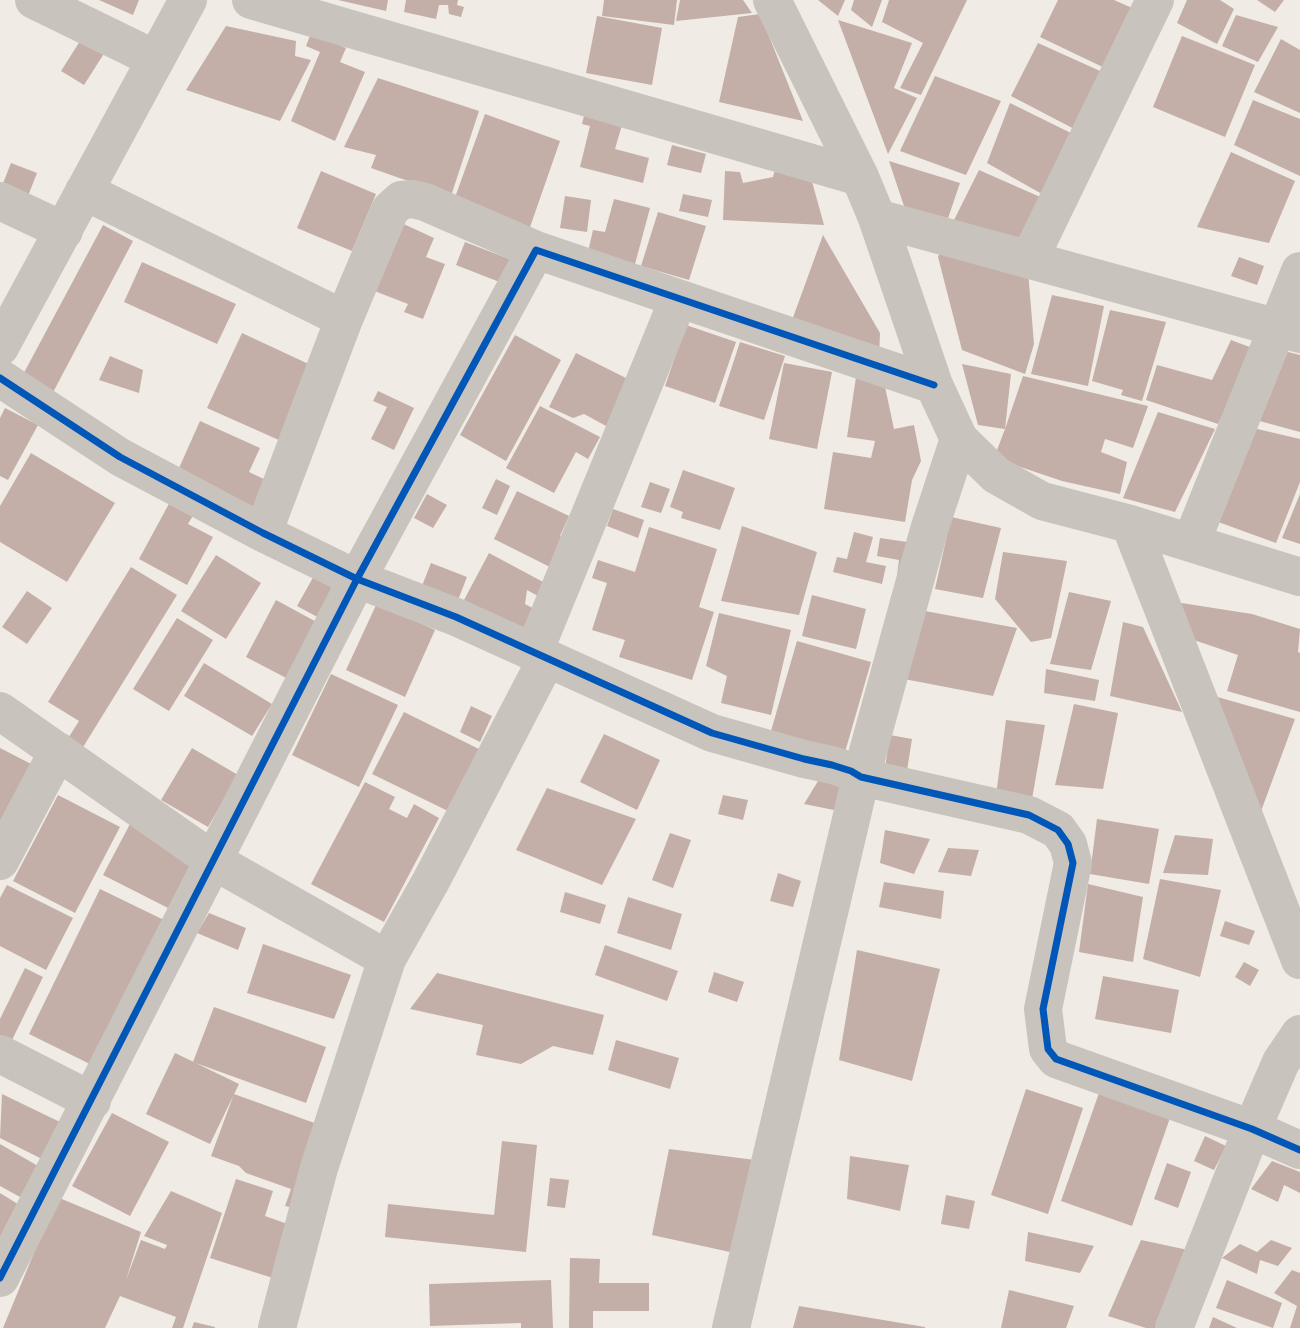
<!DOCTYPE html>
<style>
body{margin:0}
canvas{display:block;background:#f0ebe5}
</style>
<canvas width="1300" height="1328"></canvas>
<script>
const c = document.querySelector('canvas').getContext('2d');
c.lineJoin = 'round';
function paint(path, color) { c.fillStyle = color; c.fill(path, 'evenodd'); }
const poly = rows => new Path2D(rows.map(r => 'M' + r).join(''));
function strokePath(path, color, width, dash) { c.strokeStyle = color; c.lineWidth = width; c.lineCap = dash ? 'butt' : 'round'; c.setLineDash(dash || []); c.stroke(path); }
const building = poly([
 [99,0,139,0,133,15],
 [338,0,388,0,386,11],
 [406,0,458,0,457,5,464,7,461,17,449,14,448,5,439,5,436,19,404,12],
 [604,0,677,0,674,25,602,16],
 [680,0,743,0,752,13,676,21],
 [818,0,845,0,838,16],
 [854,0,882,0,872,27,851,10],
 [889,0,967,0,921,95,900,88,923,43,882,22],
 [1058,0,1114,0,1139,11,1111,71,1040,37],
 [1187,0,1220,0,1234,9,1217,44,1177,23],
 [1257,0,1284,0,1275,12],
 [760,14,803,121,719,102,738,17],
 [1236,15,1278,27,1258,62,1222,46],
 [597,16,662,28,652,85,586,73],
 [838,20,912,43,894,88,917,98,888,154],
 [226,26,296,41,295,56,311,60,280,121,186,90],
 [311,33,346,48,340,62,365,72,335,141,291,121,320,52,306,46],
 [1182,36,1255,65,1225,137,1153,107],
 [82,38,105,52,84,85,61,71],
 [1281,39,1300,50,1300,113,1254,92],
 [1038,43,1109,75,1078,131,1011,96],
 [935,76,1001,101,966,175,900,151],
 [378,78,479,111,451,196,371,168,376,155,344,147],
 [1253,100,1300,119,1300,176,1234,145],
 [1010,103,1077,136,1049,198,987,163],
 [586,108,624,118,615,149,649,158,643,183,580,167,590,126,582,124],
 [485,114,560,141,529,230,453,203],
 [672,145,706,154,701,173,667,165],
 [1231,152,1295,181,1269,243,1197,227],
 [778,159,808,167,824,225,723,220,725,171,740,172,743,183,773,177],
 [889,161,960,183,944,230,908,218],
 [11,163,37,173,28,196,2,186],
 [979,170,1047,200,1022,253,951,226],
 [321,171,376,194,352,251,297,228],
 [683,194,712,200,708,217,679,211],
 [565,196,591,200,587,232,560,228],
 [614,199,650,208,635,264,588,252,593,230,605,232],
 [658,212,706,226,689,280,641,266],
 [397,221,434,238,426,257,445,264,423,319,404,312,408,304,372,290],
 [103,225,133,241,50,398,19,382],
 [823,235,880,333,879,356,791,323],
 [465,242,512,260,502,283,456,265],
 [942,247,1028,271,1034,344,1025,374,962,350,938,257],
 [1239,257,1264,266,1257,285,1231,276],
 [142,262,236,304,217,344,124,302],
 [1052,295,1104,306,1088,386,1031,374],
 [1110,310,1166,322,1142,401,1121,395,1123,390,1092,381],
 [686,325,736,342,715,403,665,386],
 [242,333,315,367,281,441,207,408],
 [515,335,561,360,506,461,460,435],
 [1231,340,1255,349,1218,424,1146,400,1157,365,1212,380],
 [740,342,785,356,764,420,719,406],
 [1280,350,1300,355,1300,432,1256,420],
 [576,353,630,380,608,427,584,414,573,418,549,407],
 [110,356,143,370,139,393,99,380],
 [784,363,832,372,817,449,769,439],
 [962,364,1011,374,1005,429,1023,376,1148,406,1133,448,1105,439,1101,452,1127,462,1120,494,1062,481,994,458,1005,429,978,425],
 [856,377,884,382,894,429,914,425,921,461,912,480,905,522,824,509,833,452,871,458,875,441,847,437],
 [378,391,414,408,394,450,371,439,387,407,373,401],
 [540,406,600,437,588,459,576,452,554,493,506,468],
 [5,408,38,425,8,480,0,476,0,418],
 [1158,412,1215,429,1175,512,1123,498],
 [200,421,260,448,249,472,270,482,256,513,175,477],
 [1253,428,1300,439,1300,482,1276,543,1210,519],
 [31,453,115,503,67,582,0,542,0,506],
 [683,470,735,488,720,530,681,518,683,512,670,507],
 [496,479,510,486,497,515,482,508],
 [650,482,670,489,661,513,641,507],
 [517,491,569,516,560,536,565,539,550,567,494,539],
 [427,494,447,505,433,528,414,518],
 [1300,494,1300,544,1282,538],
 [171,500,195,512,188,524,213,537,187,585,139,559],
 [613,509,644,520,638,538,607,526],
 [951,517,1001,528,983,598,935,589],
 [742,526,817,552,799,615,721,601],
 [649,527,717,549,699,607,714,612,692,680,619,657,625,640,592,630,607,583,592,578,598,560,635,572],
 [854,532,873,537,866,562,886,566,882,584,833,572,837,557,847,559],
 [880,538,907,542,897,576,899,560,877,556],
 [1003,552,1067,561,1051,638,1031,642,995,599],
 [489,553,545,583,538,596,527,590,525,604,540,612,529,633,464,600],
 [216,555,261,583,226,639,181,611],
 [431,563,467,577,458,600,422,586],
 [131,567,177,595,80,752,65,743,79,721,48,702],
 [315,574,341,588,323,620,297,606],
 [27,591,52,608,27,644,2,627],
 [1069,592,1111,601,1091,670,1050,664],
 [812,595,866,609,856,649,802,636],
 [276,600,322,625,292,681,246,657],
 [1175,602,1252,614,1300,629,1298,652,1300,653,1300,712,1227,691,1238,655,1188,638],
 [377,603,435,630,405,697,346,670],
 [925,611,1017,628,993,696,904,679],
 [719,613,791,630,771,715,721,703,727,676,706,666],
 [177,618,213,640,169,711,133,689],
 [1123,622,1143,627,1182,712,1110,696],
 [797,641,871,662,845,752,771,731],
 [204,663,272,704,252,736,184,696],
 [1046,669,1099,680,1095,701,1044,693],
 [331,674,398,705,359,787,292,755],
 [1214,696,1295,719,1257,822],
 [1074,704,1118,713,1103,789,1055,785],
 [471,706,492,716,480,742,460,732],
 [404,712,481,750,450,812,372,774],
 [1006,720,1045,725,1032,799,996,795],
 [604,734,660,760,637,810,580,782],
 [890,735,912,739,906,777,884,774],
 [0,748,35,766,0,826],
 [192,748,238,775,208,827,161,800],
 [818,781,849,787,844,812,804,804],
 [365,782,395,797,389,809,407,818,414,804,439,818,384,922,311,884],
 [547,788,636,819,602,885,516,850],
 [58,795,120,827,75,913,13,881],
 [723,795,748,800,743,820,718,814],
 [1097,819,1159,829,1149,884,1090,874],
 [130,824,196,857,170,909,103,875],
 [885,830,930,839,914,874,880,863],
 [670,833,691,840,673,888,652,880],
 [1175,835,1213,839,1208,875,1163,873],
 [948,848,979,850,971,876,938,872],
 [778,873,801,881,793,907,770,901],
 [1160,879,1221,890,1200,977,1143,959],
 [884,882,944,891,941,919,879,907],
 [1088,884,1143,897,1133,962,1079,952],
 [7,885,73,918,46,970,0,946,0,898],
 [100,889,166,921,94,1066,29,1034],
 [565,892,606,905,600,924,560,912],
 [628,897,682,914,671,950,617,933],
 [209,913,246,928,238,950,197,933],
 [1225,921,1255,931,1249,945,1220,936],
 [263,944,351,975,334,1019,247,993],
 [605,945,678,971,667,1001,595,975],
 [857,950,940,969,912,1081,839,1060],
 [1244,962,1259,970,1250,986,1235,977],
 [25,968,43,977,11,1042,0,1036,0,1019],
 [714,972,744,982,737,1002,708,992],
 [437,973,604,1015,593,1055,553,1046,521,1064,476,1055,483,1025,410,1009],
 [1103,976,1179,990,1171,1033,1095,1019],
 [214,1007,326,1047,306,1103,193,1062],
 [616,1040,679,1058,670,1089,608,1070],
 [175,1053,239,1084,210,1144,146,1114],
 [1026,1089,1083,1108,1048,1214,991,1195],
 [1099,1093,1170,1118,1132,1226,1061,1201],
 [2,1094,60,1122,42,1159,0,1138],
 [234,1094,320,1125,290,1207,285,1206,291,1189,246,1173,239,1166,211,1156],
 [112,1113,169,1142,130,1216,72,1186],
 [1205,1136,1226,1146,1214,1170,1194,1161],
 [502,1141,537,1145,526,1252,385,1237,388,1204,494,1215],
 [0,1144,38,1166,20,1197,0,1186],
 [669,1149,755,1160,730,1252,652,1235],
 [850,1156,909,1165,900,1211,847,1199],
 [1272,1161,1300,1172,1300,1193,1284,1185,1278,1202,1251,1189],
 [1167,1163,1191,1172,1178,1208,1154,1199],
 [550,1178,569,1180,565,1208,547,1206],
 [236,1179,273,1191,265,1216,296,1227,279,1280,210,1258],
 [171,1191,222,1213,183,1328,172,1328,176,1317,120,1296,105,1328,3,1328,57,1197,141,1232,126,1280,141,1240,165,1249,167,1245,144,1236],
 [0,1193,21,1206,0,1240],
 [946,1195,975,1201,969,1229,941,1224],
 [1028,1232,1094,1246,1080,1273,1025,1261],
 [1141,1240,1188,1250,1157,1328,1146,1328,1108,1316],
 [1271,1240,1292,1248,1278,1266,1260,1260,1257,1274,1222,1258,1240,1244,1257,1252],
 [570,1258,600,1259,599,1283,649,1283,649,1311,593,1311,593,1328,569,1328],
 [1292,1270,1300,1273,1300,1328,1290,1328,1297,1306,1274,1293],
 [551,1280,553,1328,521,1328,521,1323,430,1326,429,1284],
 [1227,1280,1282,1303,1273,1328,1216,1308],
 [1009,1290,1074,1306,1066,1328,1001,1328],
 [799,1306,925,1327,925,1328,793,1328],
 [1213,1317,1237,1328,1209,1328],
 [194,1322,215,1327,215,1328,192,1328]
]);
const minor = poly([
 [34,0,155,59],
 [251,0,860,177],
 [772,0,860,177,877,218,934,385,959,439,996,475,1042,501,1130,524,1300,577],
 [84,191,344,319],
 [0,201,64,231],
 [877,218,1300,334],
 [1029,260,1155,0],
 [0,347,188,0],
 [0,378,120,457,263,533,357,579,456,617,712,733,804,759,832,765,851,771,861,777,1029,815,1058,830,1068,844,1073,863,1043,1009,1048,1049,1056,1059,1252,1129,1300,1150],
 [1130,524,1300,960],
 [263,533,344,319,390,210,401,200,413,199,425,202,536,250],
 [1191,543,1300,271],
 [534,652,678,300],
 [0,711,214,861,387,959,431,881,547,658],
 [0,861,58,751],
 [0,1054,92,1101],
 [0,1278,357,579,536,250,934,385],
 [277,1328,319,1168,387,959],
 [731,1328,861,777,929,530,959,439],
 [1174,1328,1252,1129,1281,1062,1300,1034]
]);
const cycleway = poly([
 [0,378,120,457,263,533,357,579,456,617,712,733,804,759,832,765,851,771,861,777,1029,815,1058,830,1068,844,1073,863,1043,1009,1048,1049,1056,1059,1252,1129,1300,1150],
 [0,1278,357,579,536,250,934,385]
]);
paint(building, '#c3afa7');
strokePath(minor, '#c9c3be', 38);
strokePath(cycleway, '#0057b8', 7);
</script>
